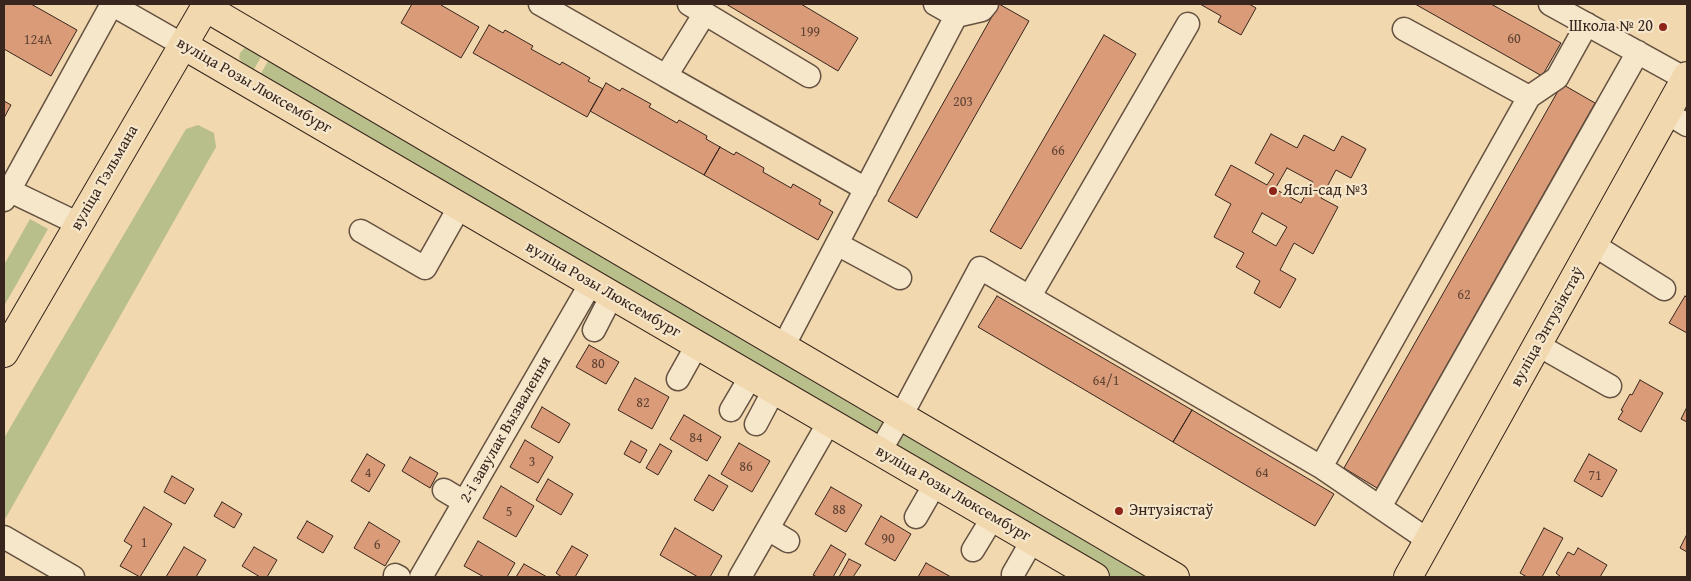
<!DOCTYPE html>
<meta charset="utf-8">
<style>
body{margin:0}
#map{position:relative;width:1691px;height:581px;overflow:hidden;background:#f1d8ae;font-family:"Gentium Book Plus",serif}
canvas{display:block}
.frame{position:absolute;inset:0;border:5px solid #37251e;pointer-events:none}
</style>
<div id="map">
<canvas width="1691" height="581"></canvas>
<div class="frame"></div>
</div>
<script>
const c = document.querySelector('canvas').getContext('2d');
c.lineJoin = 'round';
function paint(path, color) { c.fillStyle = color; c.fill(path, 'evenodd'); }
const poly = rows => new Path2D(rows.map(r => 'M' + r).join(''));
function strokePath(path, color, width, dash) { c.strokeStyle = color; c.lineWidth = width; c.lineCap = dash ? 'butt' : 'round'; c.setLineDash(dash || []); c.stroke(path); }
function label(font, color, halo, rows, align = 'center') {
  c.font = font + ' "Gentium Book Plus",serif'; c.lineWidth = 4.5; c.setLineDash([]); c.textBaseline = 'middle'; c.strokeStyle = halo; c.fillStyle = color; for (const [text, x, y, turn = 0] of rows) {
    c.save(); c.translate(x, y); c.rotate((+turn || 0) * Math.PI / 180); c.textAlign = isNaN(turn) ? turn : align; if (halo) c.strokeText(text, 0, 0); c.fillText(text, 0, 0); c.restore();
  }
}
const green = poly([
 [246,46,264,52,253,71,245,66,239,58,240,53],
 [271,56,881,419,883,428,876,435,260,75],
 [198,125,214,133,216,147,4,521,4,438,186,129],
 [30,219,48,229,4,306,4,265],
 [905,433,1151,577,1108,577,899,453,894,440,900,434]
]);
const building = poly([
 [4,4,31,4,77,30,51,76,4,49,4,4],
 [412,4,442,4,441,5,479,27,461,58,401,23,412,4],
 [726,4,801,4,858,38,838,71,726,4],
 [999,4,1029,21,917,218,888,201,999,4],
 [1200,4,1249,4,1256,8,1241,35,1218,22,1221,16,1200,4],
 [1415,4,1491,4,1561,43,1542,76,1415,4],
 [489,25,503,33,505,30,533,46,531,49,560,65,562,62,590,78,588,81,603,89,587,117,473,53,489,25],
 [1104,35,1136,54,1021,249,990,231,1104,35],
 [606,83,620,91,622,88,651,104,649,107,677,123,679,120,707,136,706,139,720,147,704,175,590,111,606,83],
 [1562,84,1595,103,1377,488,1344,468,1562,84],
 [4,101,11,105,4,118,4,101],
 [1271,134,1297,148,1304,135,1334,151,1342,136,1366,149,1351,178,1336,170,1321,198,1338,207,1313,254,1294,243,1280,270,1296,279,1280,308,1254,293,1260,281,1236,267,1244,253,1214,237,1231,204,1215,195,1231,165,1267,185,1274,174,1255,163,1271,134],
 [1287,168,1313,182,1301,203,1275,189,1287,168],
 [1262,213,1287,227,1276,246,1252,232,1262,213],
 [720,147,734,155,736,152,764,168,763,172,791,188,793,184,821,200,819,204,833,212,818,240,704,175,720,147],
 [997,296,1192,410,1173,442,978,327,997,296],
 [1685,296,1687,298,1687,333,1669,323,1685,296],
 [589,345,619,362,606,384,576,367,589,345],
 [635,378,669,397,652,429,618,410,635,378],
 [1640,380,1663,393,1641,432,1618,419,1623,411,1621,410,1630,394,1632,395,1640,380],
 [542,407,570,424,559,443,531,427,542,407],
 [1687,407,1687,422,1681,419,1687,407],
 [1192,410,1334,494,1315,526,1173,442,1192,410],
 [684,415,721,437,707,461,670,439,684,415],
 [525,440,553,457,538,483,510,467,525,440],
 [631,441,647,450,640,463,624,454,631,441],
 [739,443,770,461,752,492,721,474,739,443],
 [660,444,672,451,658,475,646,468,660,444],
 [367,454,385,465,369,492,351,481,367,454],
 [1589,454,1617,470,1602,497,1574,481,1589,454],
 [410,457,438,473,430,488,402,471,410,457],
 [709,475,728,486,713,511,694,500,709,475],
 [172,476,194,489,185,504,164,492,172,476],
 [548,479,573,494,561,515,536,500,548,479],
 [501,486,534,506,516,537,483,518,501,486],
 [831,487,862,505,846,532,815,514,831,487],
 [222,502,242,514,234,528,214,516,222,502],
 [144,507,172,524,140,577,120,566,132,546,124,541,144,507],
 [881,516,911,534,895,561,865,544,881,516],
 [307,521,333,536,323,553,297,538,307,521],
 [369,522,400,541,385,566,354,548,369,522],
 [675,528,722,556,710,577,698,577,660,555,675,528],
 [1544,528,1563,538,1542,577,1527,577,1520,573,1544,528],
 [1687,534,1687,552,1680,548,1687,534],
 [478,541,515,563,507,577,484,577,464,566,478,541],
 [831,545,846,554,833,577,817,577,813,575,831,545],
 [572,546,588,555,575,577,562,577,556,573,572,546],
 [184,547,206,560,196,577,166,577,184,547],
 [254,547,277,560,267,577,260,577,242,566,254,547],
 [1578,548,1607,565,1600,577,1561,577,1556,573,1568,552,1574,555,1578,548],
 [849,559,861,565,853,577,839,577,849,559],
 [926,563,951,577,918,577,926,563],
 [524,564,547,577,516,577,524,564]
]);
const minor = poly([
 [111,4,183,45],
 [540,4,666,76,705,13],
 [689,4,809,76],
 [1550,4,1686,79],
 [956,16,982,10,987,4],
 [666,76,866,189],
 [1529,97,1557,78,1587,24],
 [1667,113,1687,125],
 [4,188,79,224],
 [4,200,112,4],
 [361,231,425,268,460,206],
 [837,244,900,278],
 [1594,245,1664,289],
 [1030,296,1188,24],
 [594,330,612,295],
 [1538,345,1610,386],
 [783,347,956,16,935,4],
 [678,379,697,345],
 [731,410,751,376],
 [756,424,774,390],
 [880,451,908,403,980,268,1321,467,1529,97,1404,29],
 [1321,467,1428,540],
 [444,490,464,502],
 [1380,507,1638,52],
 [916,517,935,484],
 [768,529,788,541],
 [4,537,73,577],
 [973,550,993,517],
 [1013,574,1032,541],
 [395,575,399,577],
 [421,577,591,283],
 [740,577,829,422]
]);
const major = poly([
 [205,7,1175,577],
 [183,45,1095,577],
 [4,353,207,4],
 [1408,577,1687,76]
]);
const markers = [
 [1663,27,5,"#8f2418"],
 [1273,191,5,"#8f2418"],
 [1119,511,5,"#8f2418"]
];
const numberNames = [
 ["199",810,32],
 ["60",1514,39],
 ["124А",38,40],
 ["203",963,102],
 ["66",1058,151],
 ["62",1464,295],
 ["80",598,364],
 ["64/1",1106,381],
 ["82",643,403],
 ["84",696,438],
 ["3",532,462],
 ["86",746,467],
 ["4",368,473],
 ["64",1262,473],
 ["71",1595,476],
 ["88",839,510],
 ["5",509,512],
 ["90",888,539],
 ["1",144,543],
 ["6",377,545]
];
const poiNames = [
 ["Школа № 20",1653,27,"right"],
 ["Яслі-сад №3",1283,191],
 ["Энтузіястаў",1129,511]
];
const streetNames = [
 ["вуліца Розы Люксембург",254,86,30],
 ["вуліца Тэльмана",105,178,-60],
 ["вуліца Розы Люксембург",603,290,30],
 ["вуліца Энтузіястаў",1548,327,-61],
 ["2-і завулак Вызвалення",506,430,-60],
 ["вуліца Розы Люксембург",953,494,30]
];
paint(green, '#b9bf8b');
paint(building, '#da9c78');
strokePath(building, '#37251e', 1);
strokePath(minor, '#665242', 25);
strokePath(major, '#37251e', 30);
strokePath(minor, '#f6e6ca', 22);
strokePath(major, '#f1d8ae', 28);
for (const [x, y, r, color] of markers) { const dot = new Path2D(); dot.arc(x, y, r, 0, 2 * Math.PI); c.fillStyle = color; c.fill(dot); strokePath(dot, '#f6e6ca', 2); }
label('14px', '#604334', null, numberNames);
label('16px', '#37251e', '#f6e6ca', poiNames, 'left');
label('16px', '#37251e', '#f6e6ca', streetNames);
</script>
